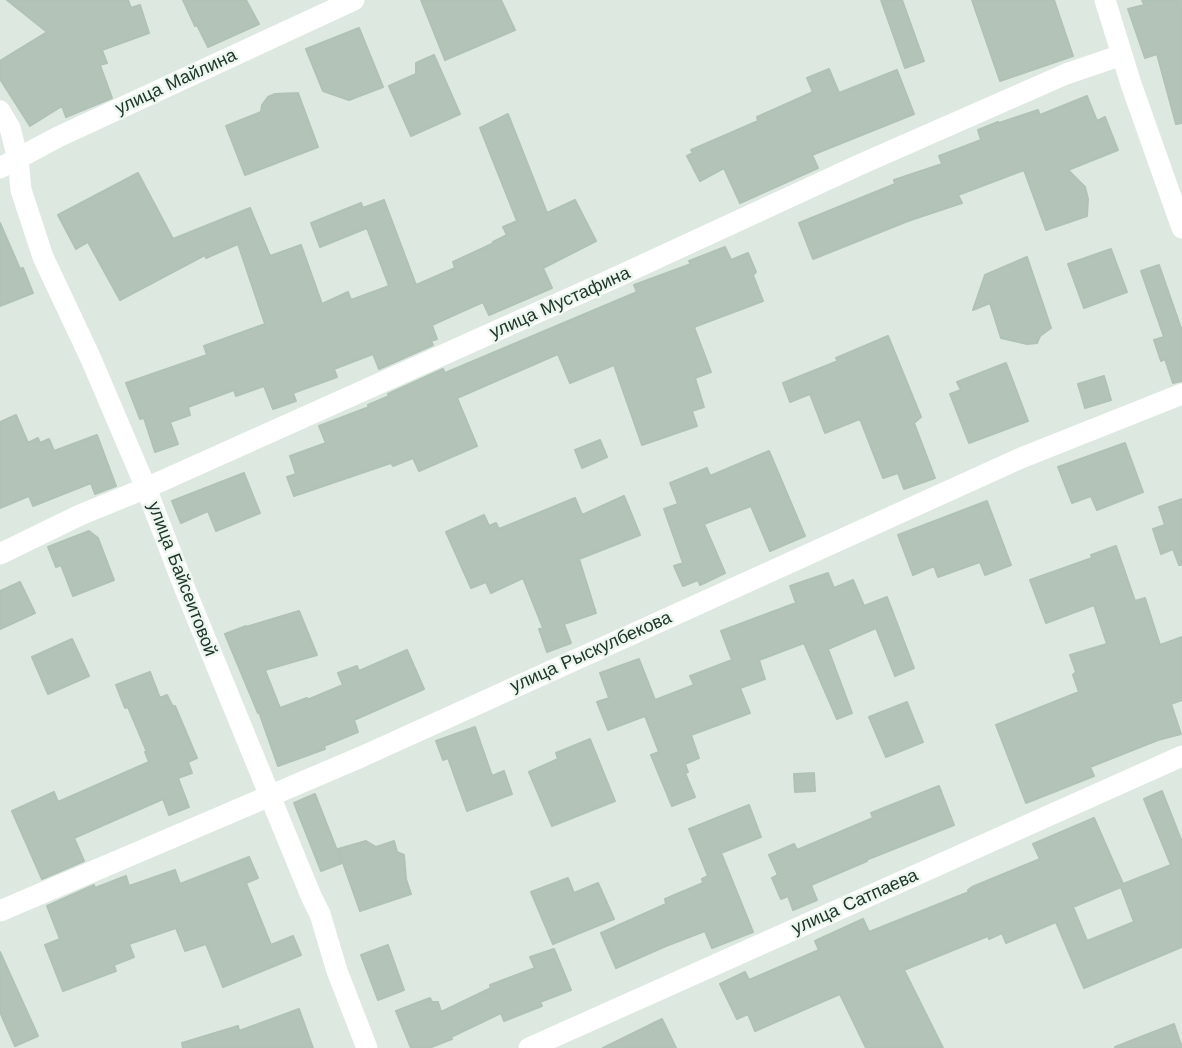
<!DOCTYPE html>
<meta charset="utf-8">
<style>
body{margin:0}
canvas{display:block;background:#dde9e0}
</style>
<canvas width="1182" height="1048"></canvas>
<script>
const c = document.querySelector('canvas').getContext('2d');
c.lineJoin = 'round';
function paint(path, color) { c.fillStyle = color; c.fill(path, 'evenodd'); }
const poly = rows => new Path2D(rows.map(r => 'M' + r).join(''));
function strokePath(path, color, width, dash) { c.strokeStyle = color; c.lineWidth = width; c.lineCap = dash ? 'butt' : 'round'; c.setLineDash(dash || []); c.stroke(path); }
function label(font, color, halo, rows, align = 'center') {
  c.font = font + ' "Work Sans",sans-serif'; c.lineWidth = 5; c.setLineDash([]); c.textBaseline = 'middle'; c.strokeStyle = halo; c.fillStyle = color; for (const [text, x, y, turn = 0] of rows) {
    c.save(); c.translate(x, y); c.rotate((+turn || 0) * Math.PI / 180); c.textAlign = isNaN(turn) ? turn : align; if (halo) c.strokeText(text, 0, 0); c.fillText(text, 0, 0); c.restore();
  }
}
const building = poly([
 [7,0,128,0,131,8,140,5,149,33,102,50,107,63,100,65,112,98,66,117,62,106,30,126,0,79,0,61,47,32,7,0],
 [183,0,246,0,259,24,208,47,197,25,195,26,183,0],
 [421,0,501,0,515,30,445,60,421,0],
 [881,0,902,0,924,61,905,68,881,0],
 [972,0,1054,0,1073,56,1000,81,972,0],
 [1142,0,1182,0,1182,123,1176,124,1157,54,1145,58,1128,9,1144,5,1142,0],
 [359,28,383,87,349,100,323,91,306,49,359,28],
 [434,55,460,114,411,136,389,86,416,74,416,63,434,55],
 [829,69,839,93,897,70,914,114,812,155,818,168,740,203,724,168,700,181,687,156,693,153,691,150,758,121,757,117,813,92,807,78,829,69],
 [298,93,318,147,245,175,226,126,261,112,262,105,268,97,275,94,298,93],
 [1087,96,1097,121,1105,117,1118,150,1068,170,1085,187,1088,199,1087,216,1046,230,1024,170,958,195,962,203,908,221,813,259,799,223,895,184,894,180,942,164,939,156,981,140,978,130,998,122,999,123,1038,110,1040,115,1087,96],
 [508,114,547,213,575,200,596,241,543,268,552,288,489,315,483,302,432,325,437,339,431,341,433,345,379,369,373,354,334,369,337,377,293,393,296,401,273,409,264,386,236,396,234,390,188,407,190,415,170,422,178,444,155,452,144,418,140,419,126,383,207,355,204,346,265,324,238,244,206,258,205,255,120,300,88,242,76,249,58,215,138,173,173,239,250,208,270,256,301,245,322,304,348,292,351,300,389,286,367,228,320,247,311,223,361,203,363,208,384,200,416,285,455,268,453,262,494,243,493,242,507,235,503,227,517,221,480,128,508,114],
 [0,223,20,269,23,268,33,293,0,306,0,223],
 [725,247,731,260,748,253,756,272,753,275,763,301,694,327,711,372,695,378,704,407,692,411,697,426,642,445,614,365,570,383,558,354,457,398,477,446,419,471,413,458,393,466,391,463,294,496,287,477,296,474,290,456,326,443,319,426,369,407,368,405,389,396,388,394,443,369,445,373,637,292,634,285,691,264,689,261,725,247],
 [1111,249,1127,292,1084,308,1068,264,1111,249],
 [1027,257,1051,328,1040,336,1037,343,1027,344,1001,338,990,303,973,310,985,275,1027,257],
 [1159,265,1182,331,1182,381,1173,383,1165,359,1161,361,1154,340,1164,337,1141,271,1159,265],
 [888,336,921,417,914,423,935,478,904,489,898,473,883,478,860,419,825,433,810,394,790,402,783,383,838,361,836,358,888,336],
 [1006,363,1028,421,969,443,950,394,961,390,957,382,1006,363],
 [1104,376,1111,400,1085,408,1078,384,1104,376],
 [16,415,28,443,38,438,40,443,49,439,54,451,97,435,116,486,95,494,91,483,33,506,29,496,0,508,0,422,16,415],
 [600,440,607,457,582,468,575,450,600,440],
 [1125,443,1143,492,1097,510,1091,496,1072,503,1058,467,1125,443],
 [769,451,805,536,770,551,751,506,704,524,725,573,700,585,698,580,683,586,674,566,683,563,664,509,678,504,670,483,707,468,710,476,769,451],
 [244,473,260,513,216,531,208,511,181,523,172,501,244,473],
 [624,496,640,535,579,559,596,613,564,624,571,643,547,652,539,629,543,628,523,578,491,593,486,582,471,588,446,532,484,515,489,526,496,523,499,529,575,498,582,515,624,496],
 [1182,499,1182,565,1179,565,1173,549,1161,554,1153,529,1165,525,1159,507,1182,499],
 [987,501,1011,565,985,575,980,562,938,577,934,566,913,575,898,535,987,501],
 [89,531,98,538,114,580,73,596,61,565,56,567,48,547,89,531],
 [1116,546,1135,601,1145,598,1160,645,1182,637,1182,700,1171,704,1181,734,1158,740,1090,767,1094,776,1026,803,996,725,1079,692,1073,675,1076,672,1070,655,1107,644,1094,605,1046,623,1030,580,1092,558,1091,555,1116,546],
 [828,573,834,588,853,580,864,606,887,597,914,668,895,676,876,628,828,649,852,713,837,719,804,643,759,660,765,679,740,688,750,713,691,735,699,758,685,764,688,772,685,773,695,797,672,806,651,755,659,752,645,716,608,730,597,702,609,698,600,673,639,659,655,700,694,685,690,676,732,660,721,631,796,603,790,586,828,573],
 [20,582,35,613,0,629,0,591,20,582],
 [299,611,317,655,265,670,280,708,307,698,307,700,343,685,338,673,357,666,359,671,407,650,424,689,354,720,358,732,324,746,325,749,278,766,259,712,258,713,225,634,246,626,246,627,299,611],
 [72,639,89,676,48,694,32,657,72,639],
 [150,672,160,698,167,695,173,707,175,706,197,758,188,762,192,773,178,778,189,807,169,815,163,799,74,838,84,861,42,879,12,811,54,792,58,802,149,762,145,752,147,752,128,707,125,708,116,685,150,672],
 [907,702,923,742,886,757,869,717,907,702],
 [475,727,492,776,504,771,512,794,467,811,448,758,443,760,436,741,475,727],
 [590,739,615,801,552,826,529,772,558,759,556,753,590,739],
 [814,773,815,791,795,792,794,774,814,773],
 [939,786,954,825,866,860,867,861,811,885,817,900,793,910,788,896,781,899,772,878,778,875,769,855,794,844,797,850,873,818,871,813,939,786],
 [1162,791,1182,842,1182,947,1084,988,1056,922,1006,943,1002,933,989,939,988,936,904,970,943,1048,866,1048,840,994,755,1031,748,1014,737,1019,720,984,745,972,749,980,819,950,815,941,863,919,869,932,969,892,968,890,972,887,1040,859,1033,844,1094,818,1123,884,1171,865,1144,799,1162,791],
 [1121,887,1134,922,1087,941,1073,907,1121,887],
 [315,794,342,863,321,871,294,803,315,794],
 [749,805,761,837,721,853,753,932,712,948,705,931,666,946,616,968,601,933,666,904,665,899,703,883,702,879,708,876,689,829,749,805],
 [366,841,376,847,394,841,397,852,404,855,406,879,411,894,360,911,338,849,366,841],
 [249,857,258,878,246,883,271,945,293,936,301,955,223,987,206,944,185,951,176,928,129,944,134,957,114,965,116,971,63,991,45,945,60,939,47,906,94,885,95,888,126,876,129,886,175,870,180,884,249,857],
 [568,878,574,893,598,883,614,919,553,944,531,892,568,878],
 [388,945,404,990,378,1000,361,955,388,945],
 [554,949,571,990,540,1002,542,1006,504,1021,501,1013,451,1037,452,1039,429,1048,411,1048,396,1011,430,998,432,1002,438,1002,441,1012,491,988,490,985,535,968,530,957,554,949],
 [0,952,38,1036,15,1046,0,1012,0,952],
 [299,1009,313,1048,183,1048,182,1043,238,1026,239,1031,299,1009],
 [662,1019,676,1048,603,1048,662,1019],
 [1174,1024,1182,1048,1115,1048,1115,1047,1174,1024]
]);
const minor = poly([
 [0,111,10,128,18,159,21,190,43,257,91,359,146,488,185,589,311,896,320,914,337,971,367,1048],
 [0,168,58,137,354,0],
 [0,554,80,515,146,488,610,280,859,165,1066,74,1122,55],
 [0,911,361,757,1021,458,1182,394],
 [529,1048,1182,756]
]);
const tertiary = poly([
 [1105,0,1131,84,1182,228]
]);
const streetNames = [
 ["улица Майлина",176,82,-25],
 ["улица Мустафина",560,303,-24],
 ["улица Байсеитовой",182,579,69],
 ["улица Рыскулбекова",591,652,-24],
 ["улица Сатпаева",855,902,-24]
];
paint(building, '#b3c3b8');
strokePath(building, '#b0c2b5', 2);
strokePath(minor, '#fff', 21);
strokePath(tertiary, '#fff', 21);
label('18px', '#20372a', '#edf6ef', streetNames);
</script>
